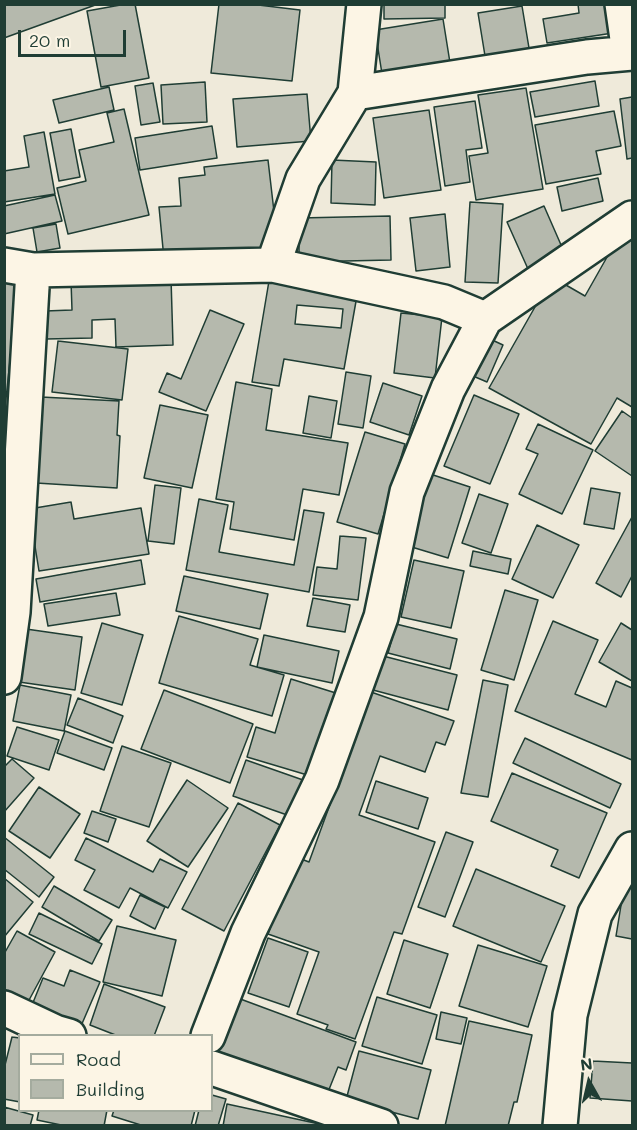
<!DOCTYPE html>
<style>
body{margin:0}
#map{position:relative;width:637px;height:1130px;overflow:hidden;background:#efeada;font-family:Mali,sans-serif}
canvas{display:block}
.frame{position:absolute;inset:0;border:6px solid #1f3d34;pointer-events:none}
.legend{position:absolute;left:18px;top:1034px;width:195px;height:78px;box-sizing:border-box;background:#fcf5e5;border:2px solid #a4ab9e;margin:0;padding:8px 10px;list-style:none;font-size:18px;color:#1f3d34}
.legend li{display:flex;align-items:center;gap:12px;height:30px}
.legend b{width:30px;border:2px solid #a4ab9e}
.north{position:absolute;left:559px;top:1052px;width:60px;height:60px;-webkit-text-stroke:4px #fcf5e5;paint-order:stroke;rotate:352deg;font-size:16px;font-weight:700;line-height:24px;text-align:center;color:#1f3d34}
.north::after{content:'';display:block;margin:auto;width:21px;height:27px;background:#1f3d34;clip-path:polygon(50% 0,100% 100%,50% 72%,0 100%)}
.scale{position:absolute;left:18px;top:30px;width:108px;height:27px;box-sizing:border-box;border:3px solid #1f3d34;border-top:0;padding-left:8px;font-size:18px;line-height:21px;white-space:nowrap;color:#1f3d34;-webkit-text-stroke:4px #fcf5e5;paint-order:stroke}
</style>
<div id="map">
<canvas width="637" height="1130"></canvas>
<div class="frame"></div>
<ul class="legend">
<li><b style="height:8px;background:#fcf5e5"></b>Road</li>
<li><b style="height:16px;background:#b5b9ad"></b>Building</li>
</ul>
<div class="north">N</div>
<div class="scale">20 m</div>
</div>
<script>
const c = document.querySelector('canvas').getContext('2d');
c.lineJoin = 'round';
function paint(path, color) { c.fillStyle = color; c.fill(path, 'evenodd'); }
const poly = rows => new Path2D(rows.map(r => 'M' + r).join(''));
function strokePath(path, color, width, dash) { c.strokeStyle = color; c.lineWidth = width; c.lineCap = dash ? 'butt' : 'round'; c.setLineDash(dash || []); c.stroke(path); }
const building = poly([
 [4,4,98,4,4,38,4,4],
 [126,4,135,4,149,78,101,87,87,11,126,4],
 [219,4,250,4,300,10,292,81,211,73,219,4],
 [384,4,445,4,445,18,384,19,384,4],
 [578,4,609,4,613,33,547,43,543,19,579,13,578,4],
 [522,6,530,54,486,62,478,13,522,6],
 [443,19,451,69,383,80,375,30,443,19],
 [595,81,599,106,535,117,530,92,595,81],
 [205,82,207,122,163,124,161,85,205,82],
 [153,83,160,122,141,125,135,86,153,83],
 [109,87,114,110,59,123,53,100,109,87],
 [526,88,543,189,476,200,469,156,488,153,478,95,526,88],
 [307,94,311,141,237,147,233,99,307,94],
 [632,97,632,158,627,159,620,99,632,97],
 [475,101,482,148,466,150,470,182,445,186,434,107,475,101],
 [124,109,149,215,68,234,57,188,86,181,79,150,114,142,107,113,124,109],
 [429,110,441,190,384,198,373,118,429,110],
 [614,111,621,146,596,151,601,174,546,184,535,125,614,111],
 [212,126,217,158,140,170,135,138,212,126],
 [71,129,80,177,59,181,50,133,71,129],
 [44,132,55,194,4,202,4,171,29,167,24,136,44,132],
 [268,160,278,246,164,259,159,207,181,206,179,178,205,175,204,167,268,160],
 [332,160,376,162,375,205,331,203,332,160],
 [598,178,603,201,562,211,557,187,598,178],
 [55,195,62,221,4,234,4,206,55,195],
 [470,202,503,204,498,283,465,282,470,202],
 [544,206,565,254,528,269,507,222,544,206],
 [445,214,450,267,416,271,410,218,445,214],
 [390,216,391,260,299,262,299,218,390,216],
 [628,220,632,223,632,407,617,398,591,444,489,388,552,277,585,296,628,220],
 [56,224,60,248,37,252,33,228,56,224],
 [270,275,358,290,344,369,284,359,279,386,252,382,270,275],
 [297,305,343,309,341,328,295,324,297,305],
 [171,278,173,345,116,347,115,319,92,320,92,338,46,339,45,311,72,310,71,281,171,278],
 [4,283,18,284,4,418,4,283],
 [210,310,244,324,206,411,159,392,167,373,181,379,210,310],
 [401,313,442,317,435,378,394,373,401,313],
 [490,339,503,345,487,382,473,376,490,339],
 [58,341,128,349,122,400,52,392,58,341],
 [346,372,371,376,363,428,338,424,346,372],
 [236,382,272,389,266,430,348,443,339,495,303,489,294,540,230,529,234,502,216,499,236,382],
 [383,383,422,396,409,435,370,422,383,383],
 [474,395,519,414,490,484,444,466,474,395],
 [309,396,337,401,331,438,303,433,309,396],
 [41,397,119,401,117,435,120,436,117,488,36,483,41,397],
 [160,405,208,415,192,488,144,478,160,405],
 [622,411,632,418,632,476,595,451,622,411],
 [538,424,593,450,562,514,519,494,538,454,526,449,538,424],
 [365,432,405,444,378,534,337,522,365,432],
 [427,473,470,487,448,558,405,545,427,473],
 [155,485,181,488,174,544,148,541,155,485],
 [591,488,620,493,614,529,584,524,591,488],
 [479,494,508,504,491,553,462,543,479,494],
 [199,499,228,505,219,552,294,565,304,510,324,513,309,592,186,570,199,499],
 [71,502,74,519,141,508,149,554,39,571,29,509,71,502],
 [632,517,632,576,621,597,596,583,632,517],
 [537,525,579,545,553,598,512,579,537,525],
 [340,536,366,538,358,600,313,595,317,567,337,569,340,536],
 [473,551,511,559,508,574,470,566,473,551],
 [141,560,145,584,40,602,36,579,141,560],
 [414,560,464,571,451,628,401,617,414,560],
 [184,576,268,594,260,629,176,611,184,576],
 [505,590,538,600,514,680,481,670,505,590],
 [116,593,120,615,48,626,44,604,116,593],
 [313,598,350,605,345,632,307,626,313,598],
 [179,616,258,639,250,665,284,675,272,716,159,683,179,616],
 [553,621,598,640,575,694,606,707,616,681,632,688,632,760,515,711,553,621],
 [102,623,143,635,122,705,81,693,102,623],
 [621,623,632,630,632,681,599,662,621,623],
 [396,624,457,639,450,669,388,653,396,624],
 [26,629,82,637,75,690,19,682,26,629],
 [264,635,339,651,332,683,257,667,264,635],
 [383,656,457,675,448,710,373,690,383,656],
 [291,679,339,694,314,777,247,757,256,727,275,733,291,679],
 [483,680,508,685,488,797,461,793,483,680],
 [20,685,71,695,64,731,13,721,20,685],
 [164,690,253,724,230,783,141,749,164,690],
 [371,692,454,721,445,745,436,742,425,772,380,756,359,815,435,842,402,934,394,932,355,1039,326,1029,328,1025,297,1014,319,952,268,934,296,857,309,862,371,692],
 [78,698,123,716,113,743,67,725,78,698],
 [17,727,59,740,49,770,7,756,17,727],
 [65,731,112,748,104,770,57,753,65,731],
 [525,738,621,784,610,808,513,763,525,738],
 [122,746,171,763,149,827,100,811,122,746],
 [12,759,34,778,4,812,4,767,12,759],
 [246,760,303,780,290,816,233,796,246,760],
 [512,773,607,813,579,878,551,866,558,850,491,821,512,773],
 [187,780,228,808,188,867,147,841,187,780],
 [376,781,428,798,418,829,366,812,376,781],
 [39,787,80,814,50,858,9,831,39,787],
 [238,803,280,825,224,931,182,909,238,803],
 [92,811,116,819,108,842,84,833,92,811],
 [446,832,473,842,445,917,418,907,446,832],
 [4,837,54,877,39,897,4,869,4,837],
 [86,838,153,872,160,859,187,872,168,908,130,888,119,908,84,890,95,870,75,860,86,838],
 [476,869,565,906,541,962,453,926,476,869],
 [4,878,33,902,4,937,4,878],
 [54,886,112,920,99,941,42,907,54,886],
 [624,887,632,888,632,939,616,936,624,887],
 [140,895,165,907,155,929,130,916,140,895],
 [39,913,102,944,92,964,29,934,39,913],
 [117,926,176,940,162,996,103,982,117,926],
 [17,931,55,952,28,1002,4,989,4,954,17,931],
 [268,938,308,952,289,1007,248,993,268,938],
 [404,940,448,954,430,1008,387,994,404,940],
 [478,945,547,966,528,1027,459,1006,478,945],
 [70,970,100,982,81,1026,32,1005,43,978,64,986,70,970],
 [104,984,165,1007,154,1036,118,1036,90,1025,104,984],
 [235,997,356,1042,346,1070,338,1067,326,1097,214,1055,235,997],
 [377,997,437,1015,422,1064,362,1046,377,997],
 [441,1012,467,1018,461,1044,436,1039,441,1012],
 [469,1021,532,1035,517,1102,514,1102,508,1126,445,1126,469,1021],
 [12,1037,20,1038,20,1102,4,1099,4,1069,12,1037],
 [359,1051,431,1070,418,1119,346,1100,359,1051],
 [593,1061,632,1063,632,1101,590,1098,593,1061],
 [212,1095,226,1099,218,1126,195,1126,199,1110,212,1110,212,1095],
 [227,1104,324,1125,324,1126,223,1126,227,1104],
 [4,1107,33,1115,30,1126,4,1126,4,1107],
 [39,1110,107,1110,104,1126,66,1126,37,1120,39,1110],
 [114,1110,195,1110,191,1126,144,1126,112,1116,114,1110]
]);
const minor = poly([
 [622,4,629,53],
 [355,93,587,57,632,53],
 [4,265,33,270,273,265,444,302,485,319],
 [273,265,303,179,355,93,364,4],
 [4,677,13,612,33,270],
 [4,1008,55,1032,69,1036],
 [208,1036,248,933,322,780,381,617,407,492,448,389,485,319,632,218],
 [212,1068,381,1126],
 [560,1126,570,1015,595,914,632,849]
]);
paint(building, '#b5b9ad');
strokePath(building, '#1f3d34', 1.5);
strokePath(minor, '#1f3d34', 38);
strokePath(minor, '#fcf5e5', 33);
</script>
